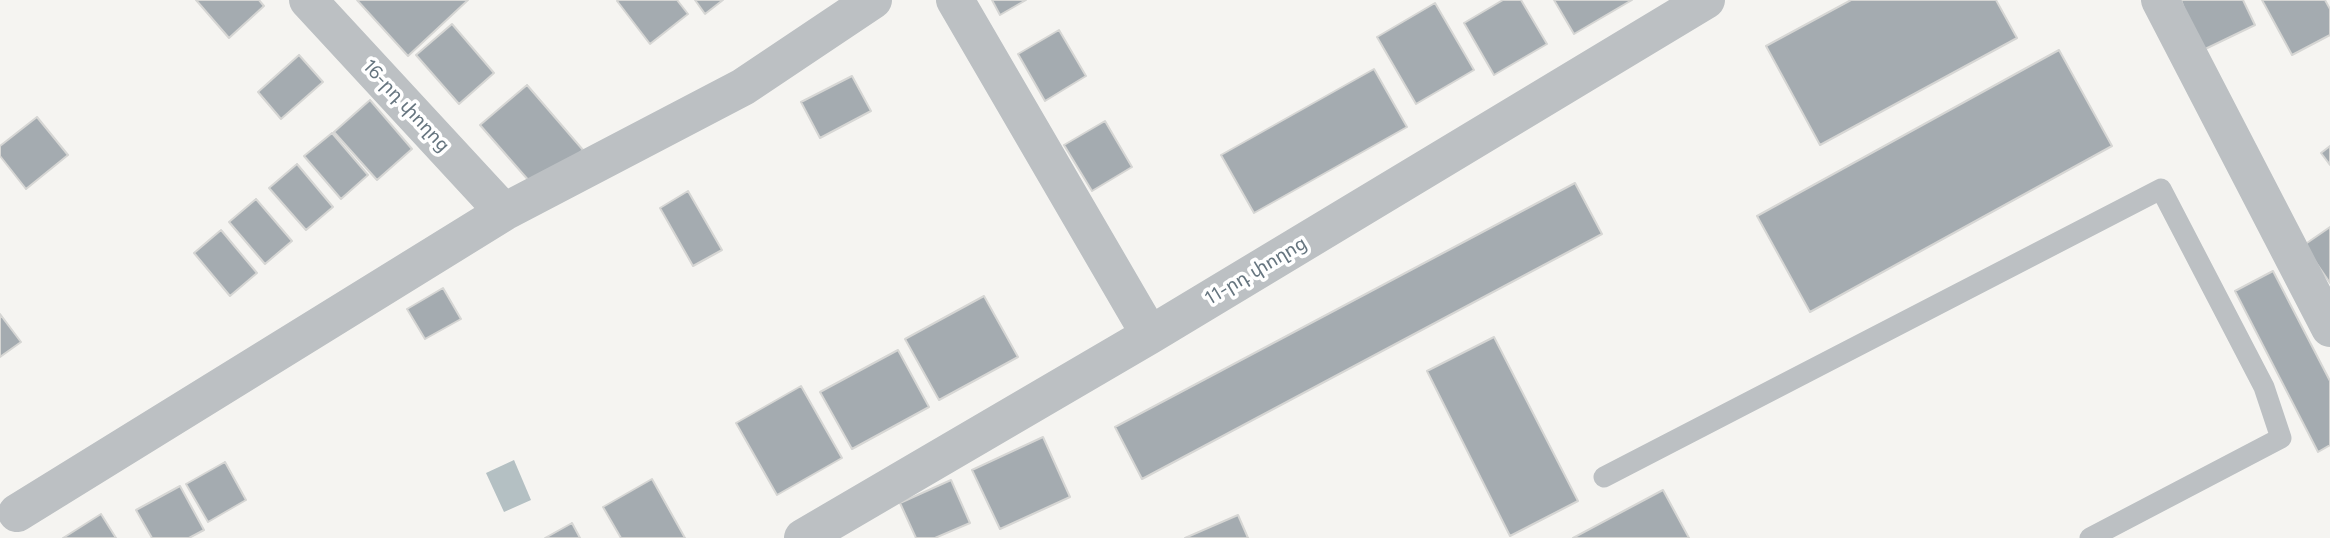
<!DOCTYPE html>
<meta charset="utf-8">
<style>
body{margin:0}
canvas{display:block;background:#f5f4f1}
</style>
<canvas width="2330" height="538"></canvas>
<script>
const c = document.querySelector('canvas').getContext('2d');
c.lineJoin = 'round';
function paint(path, color) { c.fillStyle = color; c.fill(path, 'evenodd'); }
const poly = rows => new Path2D(rows.map(r => 'M' + r).join(''));
function strokePath(path, color, width, dash) { c.strokeStyle = color; c.lineWidth = width; c.lineCap = dash ? 'butt' : 'round'; c.setLineDash(dash || []); c.stroke(path); }
function label(font, color, halo, rows, align = 'center') {
  c.font = font + ' Figtree,"Noto Sans Armenian",sans-serif'; c.lineWidth = 7; c.setLineDash([]); c.textBaseline = 'middle'; c.strokeStyle = halo; c.fillStyle = color; for (const [text, x, y, turn = 0] of rows) {
    c.save(); c.translate(x, y); c.rotate((+turn || 0) * Math.PI / 180); c.textAlign = isNaN(turn) ? turn : align; if (halo) c.strokeText(text, 0, 0); c.fillText(text, 0, 0); c.restore();
  }
}
const water = poly([
 [514,460,531,500,504,512,486,473]
]);
const building = poly([
 [196,0,259,0,264,6,229,38,196,0],
 [357,0,468,0,408,56,357,0],
 [619,0,677,0,688,14,650,44,617,1,619,0],
 [695,0,723,0,705,14,695,0],
 [992,0,1026,0,1000,15,992,0],
 [1503,0,1521,0,1547,44,1494,75,1464,23,1503,0],
 [1554,0,1632,0,1574,34,1554,0],
 [1851,0,1996,0,2017,38,1820,145,1766,46,1851,0],
 [2181,0,2243,0,2255,25,2199,52,2181,0],
 [2262,0,2325,0,2330,9,2330,35,2292,55,2262,0],
 [1435,3,1474,70,1416,104,1377,37,1435,3],
 [452,24,494,73,459,104,416,55,452,24],
 [1059,30,1086,76,1045,101,1018,54,1059,30],
 [2059,50,2112,146,1810,312,1757,216,2059,50],
 [299,55,323,82,281,119,258,92,299,55],
 [1374,69,1407,127,1254,213,1221,155,1374,69],
 [852,76,871,111,820,138,801,102,852,76],
 [527,85,583,150,537,190,480,125,527,85],
 [370,100,412,149,377,180,334,132,370,100],
 [37,117,68,155,26,189,0,156,0,146,37,117],
 [1105,121,1132,167,1092,191,1064,145,1105,121],
 [332,133,368,175,341,199,304,156,332,133],
 [2330,146,2330,165,2321,153,2330,146],
 [297,164,333,207,306,230,269,188,297,164],
 [1575,183,1602,234,1142,479,1115,427,1575,183],
 [688,191,722,250,693,266,660,208,688,191],
 [256,199,292,241,265,264,229,222,256,199],
 [2330,227,2330,283,2304,245,2330,227],
 [221,230,257,273,230,296,194,253,221,230],
 [2273,271,2330,381,2330,445,2318,452,2235,291,2273,271],
 [443,288,461,319,425,339,407,309,443,288],
 [984,296,1018,357,939,400,905,339,984,296],
 [0,314,21,342,0,357,0,314],
 [1494,337,1578,501,1510,536,1427,371,1494,337],
 [898,350,929,407,852,449,820,392,898,350],
 [801,386,842,458,777,495,736,423,801,386],
 [1043,437,1070,497,1000,529,972,470,1043,437],
 [225,462,246,500,208,522,186,484,225,462],
 [652,479,685,538,621,538,603,507,652,479],
 [951,480,970,523,935,538,916,538,900,503,951,480],
 [180,486,204,530,189,538,152,538,136,510,180,486],
 [1663,490,1689,538,1573,538,1663,490],
 [101,514,116,538,63,538,101,514],
 [1238,515,1248,538,1185,538,1238,515],
 [572,523,580,538,545,538,572,523]
]);
const service = poly([
 [1604,477,2161,189,2264,387,2281,438,2090,538]
]);
const minor = poly([
 [308,0,504,212],
 [955,0,1150,335],
 [2160,0,2330,328],
 [17,513,504,212,743,87,873,0],
 [803,538,1150,335,1706,0]
]);
const streetNames = [
 ["16-րդ փողոց",406,106,47],
 ["11-րդ փողոց",1256,271,-31]
];
paint(water, '#b4c0c3');
paint(building, '#a4abb0');
strokePath(building, '#d6d6d4', 2);
strokePath(service, '#bcc0c3', 21);
strokePath(minor, '#bcc0c3', 38);
label('19px', '#66757f', '#fff', streetNames);
</script>
